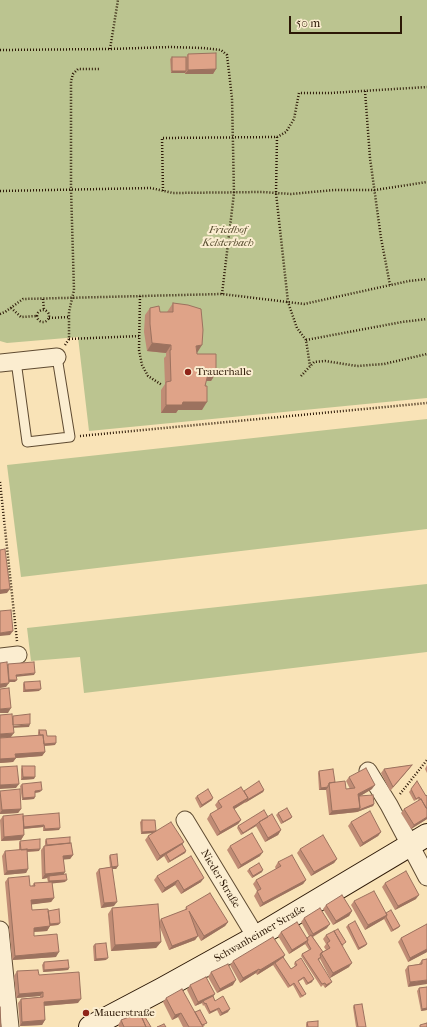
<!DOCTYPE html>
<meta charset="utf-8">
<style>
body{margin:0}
#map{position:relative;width:427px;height:1027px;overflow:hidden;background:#f9e3b7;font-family:"IM FELL French Canon",serif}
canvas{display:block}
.scale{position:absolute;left:289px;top:16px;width:113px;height:18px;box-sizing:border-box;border:2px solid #2c1806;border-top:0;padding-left:5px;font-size:12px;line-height:14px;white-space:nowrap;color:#2c1806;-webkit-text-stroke:3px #fbedd0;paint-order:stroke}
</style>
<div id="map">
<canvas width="427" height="1027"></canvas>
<div class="scale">50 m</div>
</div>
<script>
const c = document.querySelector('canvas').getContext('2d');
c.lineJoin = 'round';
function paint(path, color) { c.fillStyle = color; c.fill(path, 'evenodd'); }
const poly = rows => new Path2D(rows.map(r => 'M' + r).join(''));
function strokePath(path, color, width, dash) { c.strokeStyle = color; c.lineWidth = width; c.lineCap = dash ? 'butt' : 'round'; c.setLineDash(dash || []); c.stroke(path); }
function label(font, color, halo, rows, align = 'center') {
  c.font = font + ' "IM FELL French Canon",serif'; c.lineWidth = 4; c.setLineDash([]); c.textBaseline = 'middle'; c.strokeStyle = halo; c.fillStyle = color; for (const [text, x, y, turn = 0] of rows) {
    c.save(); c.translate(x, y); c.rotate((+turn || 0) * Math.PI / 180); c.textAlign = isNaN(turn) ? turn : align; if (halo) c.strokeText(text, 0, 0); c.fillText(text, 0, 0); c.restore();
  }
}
const green = poly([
 [0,0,427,0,427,398,89,431,78,337,7,343,0,341],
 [427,419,427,529,21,577,7,465],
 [427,584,427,652,84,693,80,657,31,661,27,628]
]);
const path = poly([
 [110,49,118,0],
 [0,50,110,49,170,47,203,48,221,50,227,55,232,98,234,193,222,294],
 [365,91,370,158,381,238,390,285],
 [277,137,276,193,288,302,297,328,306,340,310,366],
 [0,191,151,188,173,193,262,192,291,194,334,190,375,190,427,182],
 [163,191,162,138,277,137,286,132,294,119,299,93,330,93,427,87],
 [140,296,139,350,142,365,148,376,162,385],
 [43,299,44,310],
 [11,308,21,317,37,316],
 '37 316a6 6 0 1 1 12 0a6 6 0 1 1-12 0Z',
 [0,314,5,312,23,299,222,294,304,304,409,281,427,279],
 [49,318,69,317],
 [69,339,139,336],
 [306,340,402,322,427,319],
 [65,345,69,339,69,312,74,290,71,189,71,81,73,74,78,69,99,69],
 [301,376,314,362,325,361,357,366,384,364,427,354],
 [80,436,427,403],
 [0,482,17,641],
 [400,794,427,760]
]);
const lane = poly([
 [16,361,27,442,70,437,57,357]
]);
const street = poly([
 [0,363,57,357],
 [0,657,18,655],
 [368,771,389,805,427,877],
 [185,820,256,937],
 [0,930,10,1027]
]);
const secondary = poly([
 [90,1027,162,989,256,937,427,835]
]);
const wall = poly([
 [188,54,216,69,213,74,185,74,185,73,171,73,170,59,172,57,186,57],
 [173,303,197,354,216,373,211,381,206,381,202,410,178,410,176,413,161,413,161,390,165,384,164,358,166,356,166,353,147,351,144,332,145,315,150,308,160,312,167,312],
 [24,682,39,691,23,692,23,684],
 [39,730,47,736,55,745,44,746,45,752,42,756,16,758,13,762,0,763,0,738,38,735,38,732],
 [412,765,409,769,390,791,381,773,384,769],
 [427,765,427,773,425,769],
 [22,766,34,779,21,780,21,769],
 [319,771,335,782,346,789,350,789,346,781,349,777,372,789,360,796,374,804,373,806,357,812,329,815,326,790,319,790,318,773],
 [417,781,426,796,427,819,411,829,401,813,404,809,419,801,418,799,414,801,409,792],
 [22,784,40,792,35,793,34,799,22,800,20,786],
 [264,790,263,792,234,809,241,820,238,824,217,836,207,819,210,814,218,810,215,805,218,801,244,791],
 [0,791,21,809,18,813,0,814],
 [197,796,212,800,200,808,195,798],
 [278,813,292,817,290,819,281,824,276,815],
 [3,816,23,816,59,830,43,831,43,827,24,829,24,835,21,840,1,841,0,820],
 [268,817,281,830,278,835,265,842,256,826,241,835,237,828,238,826],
 [142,820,156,831,182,844,186,851,185,853,168,863,164,856,157,861,145,840,148,836,152,833,141,834,140,822],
 [351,822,381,832,378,836,360,847,348,826],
 [46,839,70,843,73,855,70,859,64,859,64,874,65,882,52,883,54,898,51,902,31,904,32,910,48,911,60,923,58,925,50,926,47,931,34,932,34,936,56,957,12,960,5,882,8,878,30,886,32,886,34,883,48,882,47,878,42,879,41,850,44,846,45,846,45,841],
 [20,841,39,851,27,852,28,869,26,873,4,875,2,856,5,851,19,850,19,843],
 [230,846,260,856,238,869,227,850],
 [300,849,337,859,334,863,311,876,297,853],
 [110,855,118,866,116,869,112,869,114,906,101,908,96,873,99,869,110,867,109,857],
 [278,862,306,880,303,884,260,907,254,896,257,891,253,884,256,880,276,869,275,867],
 [249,869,262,872,252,878,247,871],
 [157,876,201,882,181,894,175,885,162,893,154,880],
 [385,883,416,899,395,910,382,887],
 [354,901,386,913,400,926,398,928,391,932,384,919,365,930,351,905],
 [326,905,352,911,349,916,333,925,323,909],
 [186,907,228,922,225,926,201,941,198,936,195,940,169,950,159,925,161,942,156,948,111,951,108,914,112,908,159,922,161,919,185,910],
 [304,918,327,928,313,937,323,952,326,950,324,947,326,944,323,939,326,935,344,945,342,946,349,967,330,978,320,959,319,960,330,984,325,988,323,985,321,987,301,956,302,954,309,950,305,944,289,954,278,936,281,932,307,938,309,936,301,922],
 [427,924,427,952,408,962,398,942,401,938],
 [348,925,367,944,365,946,358,950,346,927],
 [95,944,106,960,94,961,93,946],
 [285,955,283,957,291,969,295,966,294,964,295,962,312,982,306,985,303,979,298,982,304,996,300,998,293,985,288,988,273,965,257,975,256,973,240,983,230,965,233,961],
 [427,959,408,987,405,970,408,966,419,964,422,960],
 [44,962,69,968,68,970,43,972,42,965],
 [17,971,39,975,78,1003,44,1006,45,1020,42,1025,20,1026,18,1003,21,999,40,997,40,996,16,998,14,976],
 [211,972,233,985,217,993,208,977],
 [190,985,213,996,215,1001,228,1012,220,1016,217,1010,209,1014,204,1005,203,1006,202,1003,195,1006,187,990],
 [427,987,427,1010,421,1011,417,991,419,988],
 [166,998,195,1012,205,1025,203,1027,183,1027,178,1017,172,1020,163,1002],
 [354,1005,366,1027,356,1027,353,1007],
 [142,1018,151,1027,119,1027,118,1025,121,1020],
 [307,1022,318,1027,306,1027,306,1024]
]);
const shadedWall = poly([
 [216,69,213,74,185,74,188,70],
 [172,71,186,71,185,73,171,73],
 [152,343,171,345,166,353,147,351],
 [202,345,197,353,196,346],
 [216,373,211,381,202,381,208,374],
 [183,402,207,402,202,410,178,410,176,413,161,413,166,405],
 [10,589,7,593,0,594,0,590],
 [13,631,10,635,0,636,0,633],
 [35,673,34,675,15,677,16,675],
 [7,680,17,680,15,682,6,682],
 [9,683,6,687,0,688,0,684],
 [41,689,39,691,23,692,25,690],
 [11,708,8,713,0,713,0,709],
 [30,724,29,727,10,728,12,726],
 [14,733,11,737,0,738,0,734],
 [56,743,55,745,41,746,42,744],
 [45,752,42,756,16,758,13,762,0,763,0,759,15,754],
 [412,765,409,769,390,791,393,787],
 [23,777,35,777,34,779,21,780],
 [19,784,16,788,0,789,0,785],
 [375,785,372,789,357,798,358,794],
 [328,787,326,790,319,790,321,788],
 [42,790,40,792,33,793,35,791],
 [264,790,263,792,245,803,247,800],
 [35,797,34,799,22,800,23,798],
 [213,798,212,800,200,808,202,805],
 [248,798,245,802,230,812,233,807],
 [374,804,373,806,357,812,329,815,332,811],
 [21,809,18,813,0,814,0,813,2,810],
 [292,817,290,819,281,824,283,822],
 [427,817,427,819,411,829,414,825],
 [241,820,238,824,217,836,220,832],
 [257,824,256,826,241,835,243,833],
 [44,825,43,827,21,829,22,827],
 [60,828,59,830,43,831,45,829],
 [281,830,278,835,265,842,268,838],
 [156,831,154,833,141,834,142,832],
 [381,832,378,836,360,847,363,843],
 [24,835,21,840,1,841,4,837],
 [184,842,181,846,166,854,164,856,157,861,160,856],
 [40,849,39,851,20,852,21,850],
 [186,851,185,853,168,863,170,861],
 [263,852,260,856,238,869,241,865],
 [73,855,70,859,60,860,63,856],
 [337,859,334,863,311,876,314,872],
 [118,866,116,869,110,869,112,867],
 [28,869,26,873,4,875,7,871],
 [263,870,262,872,252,878,253,876],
 [65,872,62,877,49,876,47,878,42,879,45,874],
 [204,878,201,882,181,894,184,890],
 [67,880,65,882,48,884,49,881],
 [178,880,175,885,162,893,165,888],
 [306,880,303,884,260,907,263,903],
 [419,895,416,899,395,910,398,906],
 [54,898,51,902,28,905,31,900],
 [117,902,114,906,101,908,104,903],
 [352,911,349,916,333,925,336,921],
 [387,915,384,919,365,930,368,925],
 [228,922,225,926,201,941,204,936],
 [60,923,58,925,46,926,48,924],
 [330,924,327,928,310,938,313,934],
 [50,926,47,931,31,932,34,928],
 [400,926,398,928,391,932,393,930],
 [198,936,195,940,169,950,172,946],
 [308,940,305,944,289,954,292,950],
 [161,942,156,948,111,951,115,945],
 [367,944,365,946,358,950,359,948],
 [427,949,427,952,408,962,410,958],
 [59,952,56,957,12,960,15,956],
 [285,955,282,960,275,963,273,965,257,975,260,970],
 [108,958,106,960,94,961,96,959],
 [352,963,349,967,330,978,333,973],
 [69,968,68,970,43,972,44,970],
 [259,969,256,973,240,983,243,978],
 [314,979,312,982,306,985,308,983],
 [236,980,233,985,217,993,220,989],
 [427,980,427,984,408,987,410,982],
 [332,982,330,984,325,988,326,985],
 [43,992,40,996,16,998,19,994],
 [215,994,212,998,203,1001,202,1003,195,1006,198,1002],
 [81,999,78,1003,41,1006,44,1002],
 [219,1008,217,1010,209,1014,210,1012],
 [427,1008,427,1010,421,1011,422,1009],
 [230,1009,228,1012,220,1016,222,1013],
 [181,1013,178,1017,172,1020,175,1015],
 [45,1020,42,1025,20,1026,22,1022]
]);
const building = poly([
 [216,53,216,69,188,70,188,54,216,53],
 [172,57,186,57,186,71,172,71,172,57],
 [173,303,188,305,201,309,203,330,202,345,196,346,197,354,216,354,216,373,208,374,205,386,207,386,207,402,183,402,182,405,166,405,166,382,171,381,170,350,171,350,171,345,152,343,150,324,150,308,159,306,160,312,173,312,173,303],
 [5,549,10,589,0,590,0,550,5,549],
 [11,610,13,631,0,633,0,611,11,610],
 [7,662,9,683,0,684,0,663,7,662],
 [34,662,35,673,16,675,17,680,9,680,8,664,34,662],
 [40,681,41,689,25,690,24,682,40,681],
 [9,688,11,708,0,709,0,689,9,688],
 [12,714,14,733,0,734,0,715,12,714],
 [30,714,30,724,13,725,13,716,30,714],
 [39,730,46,730,47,736,56,736,56,743,44,744,43,735,40,735,39,730],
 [43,735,45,752,15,754,16,758,0,759,0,738,43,735],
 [412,765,393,787,384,769,412,765],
 [17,766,19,784,0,785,0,767,17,766],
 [22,766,35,766,35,777,23,777,22,766],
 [366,768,375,785,358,794,360,808,332,811,329,783,345,781,346,789,355,788,349,777,366,768],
 [333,769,335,782,329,783,329,785,328,785,328,787,321,788,319,771,333,769],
 [259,781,264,790,247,800,248,798,244,791,259,781],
 [417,781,426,796,427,795,427,808,426,808,421,799,421,800,419,797,416,799,411,789,417,781],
 [41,782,42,790,35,791,35,797,23,798,22,784,41,782],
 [241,787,248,798,233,807,241,820,220,832,210,814,222,807,218,801,241,787],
 [20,789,21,809,2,810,0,791,20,789],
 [208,789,213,798,202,805,197,796,208,789],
 [373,795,374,804,359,810,360,808,359,796,373,795],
 [421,799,427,809,427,817,414,825,404,809,421,799],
 [287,808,292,817,283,822,278,813,287,808],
 [264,810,268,817,259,822,257,824,243,833,238,826,264,810],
 [370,811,381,832,363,843,351,822,370,811],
 [59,813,60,828,45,829,44,825,24,827,23,816,59,813],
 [23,814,24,835,4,837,3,816,23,814],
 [272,814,281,830,268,838,259,822,272,814],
 [142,820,155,820,156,831,142,832,142,820],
 [171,822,184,842,160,856,148,836,171,822],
 [252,833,263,852,241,865,230,846,252,833],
 [323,835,337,859,314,872,300,849,323,835],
 [70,837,70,843,47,845,46,839,70,837],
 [40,839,40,849,21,850,20,841,40,839],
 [71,843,73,855,63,856,65,872,45,874,44,846,71,843],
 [182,844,186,851,170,861,166,854,182,844],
 [27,849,28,869,7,871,5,851,27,849],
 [117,854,118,866,112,867,110,855,117,854],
 [292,855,306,880,263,903,257,891,261,889,256,880,281,866,278,862,292,855],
 [191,856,204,878,184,890,178,880,165,888,157,876,191,856],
 [259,863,263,870,253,876,249,869,259,863],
 [112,867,117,902,104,903,99,869,112,867],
 [406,871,419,895,398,906,385,883,406,871],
 [66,874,67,880,49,881,49,876,66,874],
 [29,876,30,886,35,886,34,883,52,882,54,898,31,900,32,910,48,909,50,926,34,928,34,936,57,934,59,952,15,956,8,878,29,876],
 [374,891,387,915,368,925,354,901,374,891],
 [210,893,228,922,204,936,189,911,198,936,172,946,161,919,187,909,186,907,210,893],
 [342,895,352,911,336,921,326,905,342,895],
 [158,904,161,942,115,945,112,908,158,904],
 [320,908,330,924,313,934,304,918,320,908],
 [59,909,60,923,50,924,48,911,59,909],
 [391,910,400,926,393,930,386,917,387,915,386,913,391,910],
 [355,921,367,944,359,948,348,925,355,921],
 [297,922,308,940,292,950,281,932,297,922],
 [427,924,427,949,410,958,401,938,427,924],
 [338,929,346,942,342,945,334,931,338,929],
 [334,931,352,963,333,973,321,953,330,948,327,943,330,941,326,935,334,931],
 [311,935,323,952,321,953,320,955,321,957,318,959,332,982,326,985,325,983,322,984,302,954,311,949,307,942,308,940,307,938,311,935],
 [273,937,285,955,260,970,259,969,243,978,233,961,273,937],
 [106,943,108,958,96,959,95,944,106,943],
 [283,957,291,969,297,965,295,962,301,958,314,979,308,983,304,977,298,981,306,994,302,996,294,983,290,986,275,963,283,957],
 [427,959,427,980,410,982,408,966,422,964,422,960,427,959],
 [68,960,69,968,44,970,44,962,68,960],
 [228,964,236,980,220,989,211,972,228,964],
 [38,970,39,975,79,972,81,999,44,1002,45,1020,22,1022,21,999,43,997,43,992,19,994,17,971,38,970],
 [206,977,215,994,198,1002,190,985,206,977],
 [427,987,427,1008,422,1009,419,988,427,987],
 [182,989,203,1027,189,1027,181,1013,175,1015,166,998,182,989],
 [213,996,215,1001,223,996,230,1009,222,1013,219,1008,210,1012,206,1003,205,1004,203,1001,213,996],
 [362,1004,366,1027,358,1027,354,1005,362,1004],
 [0,1007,1,1027,0,1027,0,1007],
 [200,1010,207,1023,202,1025,195,1012,200,1010],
 [140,1013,146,1027,124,1027,121,1020,140,1013],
 [145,1017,151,1027,146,1027,142,1018,145,1017],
 [318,1021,318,1027,308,1027,307,1022,318,1021],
 [427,1023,427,1027,420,1027,420,1025,427,1023],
 [164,1024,166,1027,157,1027,164,1024]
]);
const markers = [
 [188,372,4,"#8f2418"],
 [86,1013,4,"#8f2418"]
];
const parkNames = [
 ["Friedhof",228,230],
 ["Kelsterbach",228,243]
];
const poiNames = [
 ["Trauerhalle",196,372],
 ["Mauerstraße",94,1013]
];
const streetNames = [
 ["Nieder Straße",220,879,59],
 ["Schwanheimer Straße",260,934,-30]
];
paint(green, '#bbc490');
strokePath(lane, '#5f4b32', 11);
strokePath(street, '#5f4b32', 19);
strokePath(secondary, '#2c1806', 24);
strokePath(path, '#2c1806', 2.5, [1, 2]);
strokePath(lane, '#fbedd0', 9);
strokePath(street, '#fbedd0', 17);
strokePath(secondary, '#fbedd0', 22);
paint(wall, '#c08c75');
paint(shadedWall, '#9c725f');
paint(building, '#dfa388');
strokePath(building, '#9c725f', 1);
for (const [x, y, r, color] of markers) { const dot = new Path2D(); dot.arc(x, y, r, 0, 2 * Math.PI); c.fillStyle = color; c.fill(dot); strokePath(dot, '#fbedd0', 1.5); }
label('italic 11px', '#574c2f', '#fbedd0', parkNames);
label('11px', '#2c1806', '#fbedd0', poiNames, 'left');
label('11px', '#2c1806', '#fbedd0', streetNames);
</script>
